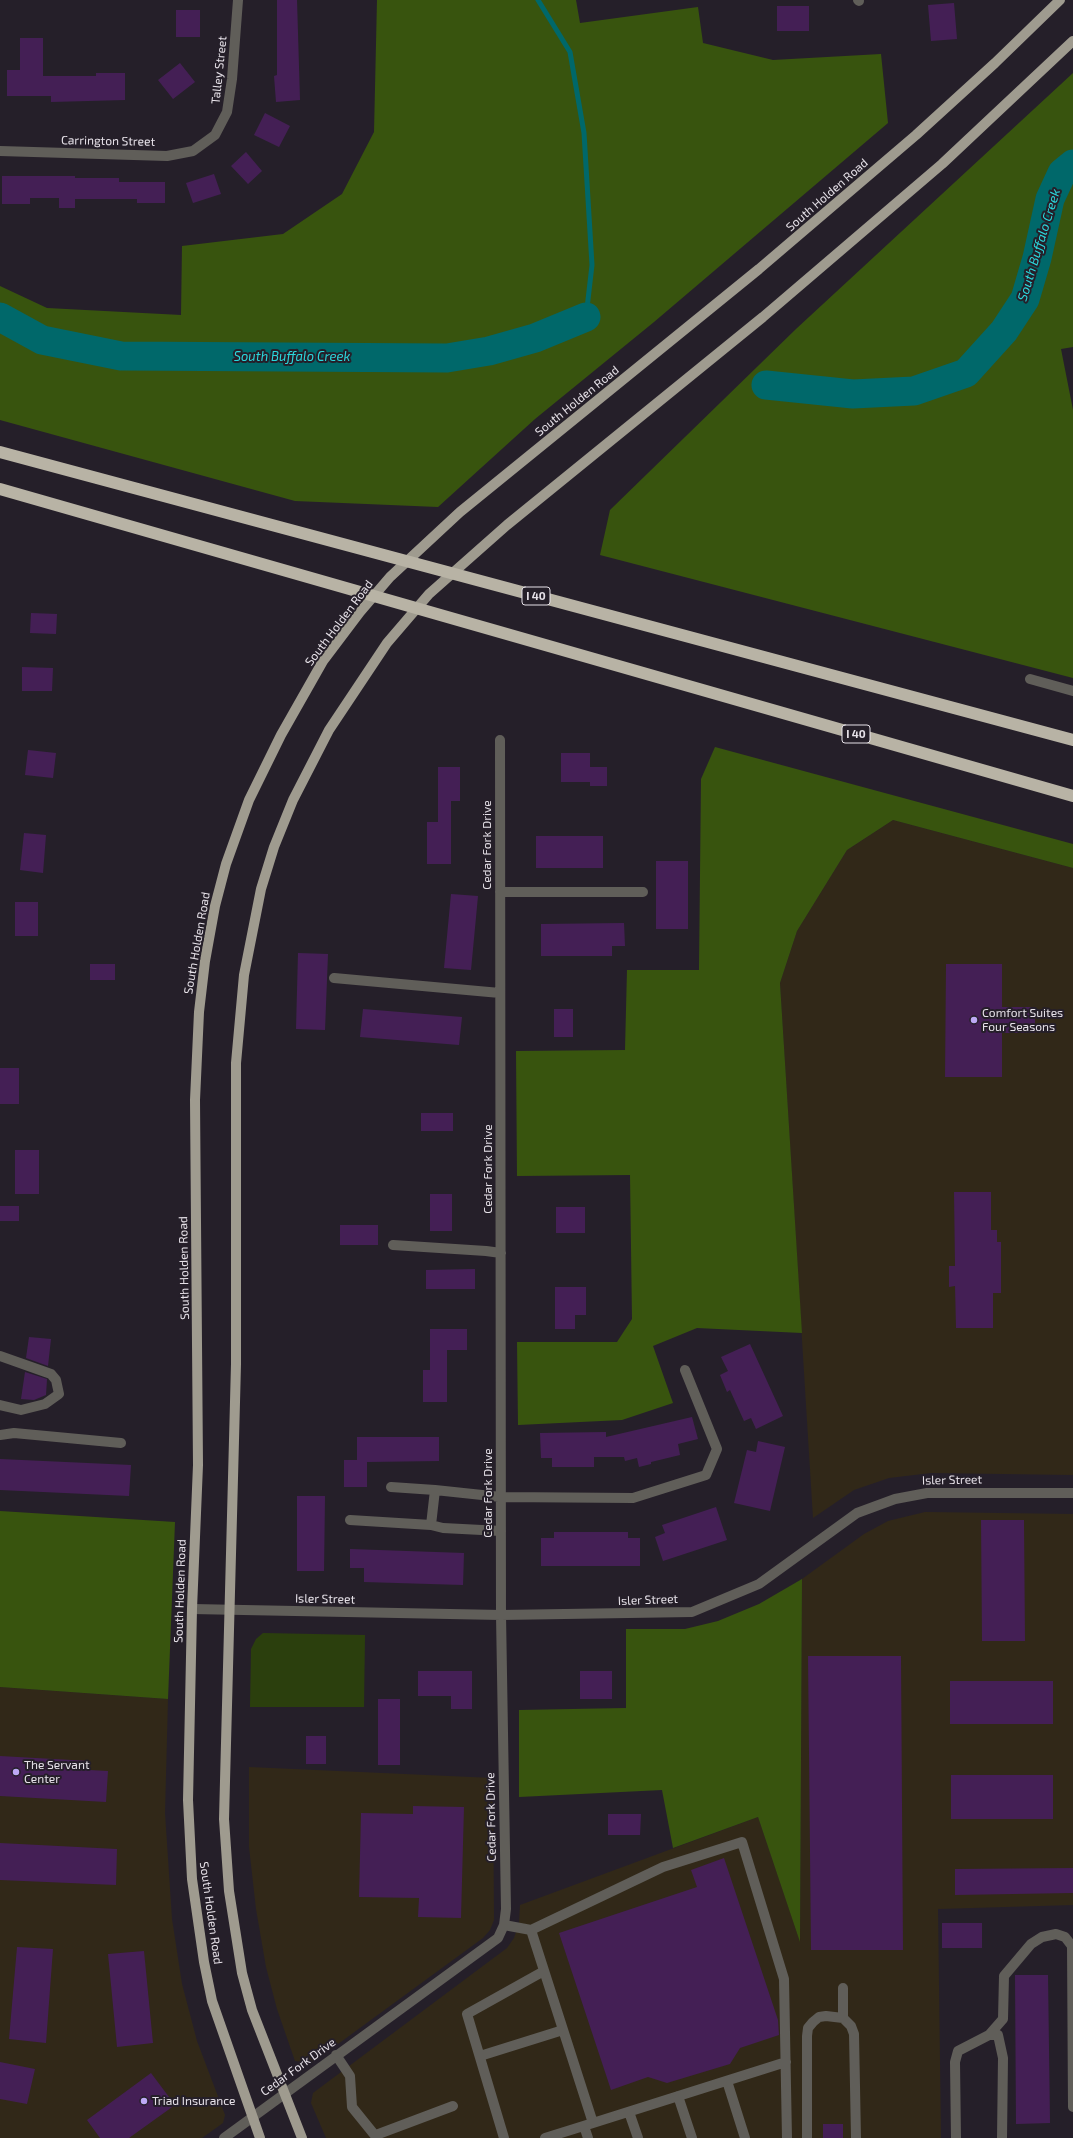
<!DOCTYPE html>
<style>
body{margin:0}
canvas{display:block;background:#251f29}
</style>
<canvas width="1073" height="2138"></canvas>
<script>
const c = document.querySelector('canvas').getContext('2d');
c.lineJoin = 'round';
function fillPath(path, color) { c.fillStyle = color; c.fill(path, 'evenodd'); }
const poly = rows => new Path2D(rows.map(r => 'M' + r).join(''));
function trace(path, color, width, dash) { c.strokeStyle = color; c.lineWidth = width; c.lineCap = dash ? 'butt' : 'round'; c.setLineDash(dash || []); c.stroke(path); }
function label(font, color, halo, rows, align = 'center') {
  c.font = font + ' "Exo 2",sans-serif'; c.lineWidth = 4; c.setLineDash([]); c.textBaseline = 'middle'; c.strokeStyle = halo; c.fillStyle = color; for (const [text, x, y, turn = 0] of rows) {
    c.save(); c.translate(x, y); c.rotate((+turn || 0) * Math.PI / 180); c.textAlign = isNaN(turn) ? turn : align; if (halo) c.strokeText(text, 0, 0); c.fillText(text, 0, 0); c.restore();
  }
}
fillPath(poly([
 [893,820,1073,868,1073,1475,931,1473,889,1478,854,1490,813,1518,780,983,797,931,847,850],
 [925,1512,1073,1514,1073,1905,938,1909,941,2138,326,2138,311,2103,313,2093,507,1948,514,1938,519,1923,520,1905,758,1817,800,1941,802,1579,864,1534,888,1521],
 [0,1687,168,1699,165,1813,172,1919,182,1984,197,2041,225,2115,223,2123,202,2138,0,2138],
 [249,1767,493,1778,494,1920,490,1930,483,1938,312,2063,295,2061,277,2009,266,1967,256,1909,249,1847]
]), '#312818');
fillPath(poly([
 [263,1633,365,1635,364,1707,250,1707,251,1649,256,1639]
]), '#2b3f0d');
fillPath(poly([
 [377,0,576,0,580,23,698,7,703,43,773,60,881,54,888,123,654,322,535,419,438,507,295,501,0,420,0,286,47,308,181,315,182,246,283,234,342,194,374,132],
 [1073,73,1073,347,1061,349,1073,410,1073,678,600,555,610,510,796,329],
 [715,747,1073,844,1073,868,893,820,847,850,797,931,780,983,802,1333,697,1328,653,1346,673,1403,622,1420,518,1425,517,1342,617,1342,632,1319,630,1175,517,1176,516,1051,625,1050,627,970,699,970,701,779],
 [0,1511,175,1522,168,1699,0,1687],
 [802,1579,800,1942,758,1817,673,1848,662,1790,519,1797,519,1710,626,1708,626,1629,685,1629,718,1621,759,1604]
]), '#38540e');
trace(poly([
 [538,0,570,52,584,133,592,265,586,317]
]), '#00686a', 5);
trace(poly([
 [0,317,42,340,121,356,447,358,489,351,535,338,586,317],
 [766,385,853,394,914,391,966,373,1004,331,1025,299,1037,258,1050,199,1062,173,1073,164]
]), '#00686a', 29);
fillPath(poly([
 [277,0,297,0,300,100,276,102,274,76,277,75],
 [954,3,957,39,931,41,928,5],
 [777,6,809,6,809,31,777,31],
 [176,10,200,10,200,37,176,37],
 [20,38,43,38,43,76,96,76,96,73,125,73,125,100,51,102,51,96,7,96,7,70,20,70],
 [180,63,195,82,173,99,158,80],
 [265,113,290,126,279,147,254,135],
 [246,152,262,171,248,184,231,166],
 [214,174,221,194,193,203,186,183],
 [2,176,75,176,75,178,119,178,119,182,165,182,165,203,137,203,137,199,75,199,75,208,59,208,59,198,30,198,30,204,2,204],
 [31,613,57,614,56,634,30,633],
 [22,667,53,668,52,691,22,691],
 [28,750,56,753,53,778,25,775],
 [561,753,590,753,590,767,607,767,607,786,590,786,590,782,561,782],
 [438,767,460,767,460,801,451,801,451,864,427,864,427,822,438,822],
 [24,833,46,835,43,873,20,870],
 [536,836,603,836,603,868,536,868],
 [656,861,688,861,688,929,656,929],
 [451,894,478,896,471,970,444,968],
 [15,902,38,902,38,936,15,936],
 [624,923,625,946,612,946,612,956,541,956,541,924],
 [298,953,328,954,325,1030,296,1029],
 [90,964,115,964,115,980,90,980],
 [946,964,1002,964,1002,1007,1035,1007,1035,1033,1002,1033,1002,1077,945,1077],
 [363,1009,462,1017,459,1045,360,1037],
 [554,1009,573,1009,573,1037,554,1037],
 [0,1068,19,1068,19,1104,0,1104],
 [421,1113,453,1113,453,1131,421,1131],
 [15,1150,39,1150,39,1194,15,1194],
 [954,1192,991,1192,991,1230,997,1230,997,1242,1001,1242,1001,1293,993,1293,993,1328,956,1328,955,1286,949,1287,949,1266,955,1266],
 [430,1194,452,1194,452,1231,430,1231],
 [0,1206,19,1206,19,1221,0,1221],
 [556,1207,585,1207,585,1233,556,1233],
 [340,1225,378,1225,378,1245,340,1245],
 [475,1269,475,1289,426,1289,426,1270],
 [555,1287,586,1287,586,1315,575,1315,575,1329,555,1329],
 [430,1329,467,1329,467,1350,447,1350,447,1402,423,1402,423,1370,430,1370],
 [29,1337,51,1339,48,1366,26,1358],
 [750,1344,783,1416,756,1429,751,1418,744,1421,730,1390,727,1392,720,1375,728,1371,721,1357],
 [25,1372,47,1379,46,1395,34,1400,21,1399],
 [692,1417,698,1439,678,1444,680,1455,651,1462,651,1464,639,1467,637,1458,625,1461,624,1457,594,1457,594,1467,552,1467,552,1458,541,1458,540,1433,606,1432,606,1437],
 [357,1437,439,1437,439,1461,367,1462,367,1487,344,1487,344,1460,357,1460],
 [758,1441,785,1447,770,1511,734,1503,747,1450,756,1452],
 [0,1459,131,1465,129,1496,0,1490],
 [297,1496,325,1496,324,1571,297,1571],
 [716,1507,727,1540,663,1561,655,1537,665,1533,662,1525],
 [981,1520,1024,1520,1025,1641,982,1641],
 [554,1532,628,1532,628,1538,640,1538,640,1566,541,1566,541,1538,554,1538],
 [350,1549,464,1553,463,1585,364,1582,364,1568,350,1568],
 [808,1656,901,1656,903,1950,811,1950],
 [418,1671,472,1671,472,1709,451,1709,451,1696,418,1696],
 [580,1671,612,1671,612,1699,580,1699],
 [950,1681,1053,1681,1053,1724,950,1724],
 [378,1699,400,1699,400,1765,378,1765],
 [306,1736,326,1736,326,1764,306,1764],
 [0,1756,90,1761,89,1770,108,1771,106,1802,0,1796],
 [951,1775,1053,1775,1053,1819,951,1819],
 [413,1806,464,1807,461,1918,418,1917,419,1898,359,1897,361,1813,413,1814],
 [608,1814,641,1814,640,1835,608,1835],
 [0,1843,117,1849,116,1885,0,1880],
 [724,1858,778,2020,779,2035,740,2048,730,2064,667,2083,648,2077,611,2090,559,1933,697,1887,691,1870],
 [1073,1868,1073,1893,955,1895,955,1869],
 [942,1923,982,1923,982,1948,942,1948],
 [17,1947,53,1949,46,2043,9,2039],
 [144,1951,153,2043,117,2047,108,1954],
 [1015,1975,1048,1975,1050,2123,1016,2124],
 [0,2062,35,2069,27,2104,0,2099],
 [151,2073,175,2105,129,2138,100,2138,87,2120],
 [823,2124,843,2124,843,2138,823,2138]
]), '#441f55');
trace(poly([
 [858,0,859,1],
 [0,151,167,156,193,151,215,135,227,112,232,79,238,0],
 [1030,679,1073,691],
 [500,892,643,892],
 [334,978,500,993],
 [393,1245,486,1251,501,1253],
 [0,1356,51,1374,56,1380,59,1394,45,1404,21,1410,0,1405],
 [0,1435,14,1433,121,1443],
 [391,1487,435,1490],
 [350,1520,431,1525],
 [501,1531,443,1528,431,1525,435,1490,501,1497,633,1498,706,1475,717,1449,685,1370],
 [192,1609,501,1615,692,1612,759,1584,857,1513,895,1499,927,1493,1073,1493],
 [504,1925,531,1930,663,1867,742,1842,784,1979,787,2138],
 [531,1930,593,2123,545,2138],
 [843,2018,843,1988],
 [989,2035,998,2035,1003,2058,1002,2138],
 [336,2055,350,2076,352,2107,377,2138],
 [480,2056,563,2030],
 [727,2081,745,2138],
 [678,2096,692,2138],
 [629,2112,638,2138],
 [593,2123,786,2062],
 [584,2126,588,2138],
 [376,2135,453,2106],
 [224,2138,498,1938,504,1925,506,1909,501,1615,500,740],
 [504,2138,467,2014,544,1971],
 [807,2138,807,2036,808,2028,813,2022,819,2017,826,2016,843,2018,851,2026,854,2034,856,2138],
 [956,2138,955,2062,958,2051,989,2035,1003,2019,1004,1976,1031,1944,1042,1937,1056,1934,1065,1937,1072,1946,1073,2107]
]), '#605e59', 10);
trace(poly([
 [260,2138,212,2001,204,1962,192,1879,188,1800,192,1609,198,1465,195,1100,199,1012,205,961,215,906,226,864,249,800,281,735,323,661,360,612,390,577,460,512,759,269,916,135,995,63,1060,0],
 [302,2138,252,2010,242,1973,229,1891,224,1819,236,1364,236,1063,244,975,261,889,274,847,293,800,329,730,387,643,429,594,507,525,763,317,942,164,1073,41]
]), '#9f9b8f', 10);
trace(poly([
 [0,452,1073,740],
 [0,489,1073,796]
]), '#b8b3a5', 12);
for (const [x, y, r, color] of [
 [974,1020,4,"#bda9f5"],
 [16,1772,4,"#bda9f5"],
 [144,2101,4,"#bda9f5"]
]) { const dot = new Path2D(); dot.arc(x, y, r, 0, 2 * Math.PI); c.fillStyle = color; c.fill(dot); trace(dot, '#251f29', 1.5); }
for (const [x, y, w] of [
 [536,596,28],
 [856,734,28]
]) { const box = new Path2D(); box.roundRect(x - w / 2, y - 9, w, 18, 3); c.fillStyle = '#251f29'; c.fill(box); trace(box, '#e6e1e8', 1); }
label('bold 11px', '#e6e1e8', null, [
 ["I 40",536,596],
 ["I 40",856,734]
]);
label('12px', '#e6e1e8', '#251f29', [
 ["Talley Street",219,70,-84],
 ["Carrington Street",108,141,1],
 ["South Holden Road",827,195,-41],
 ["South Holden Road",577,401,-39],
 ["South Holden Road",339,623,-53],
 ["Cedar Fork Drive",487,845,-90],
 ["South Holden Road",197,943,-80],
 ["Cedar Fork Drive",488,1169,-90],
 ["South Holden Road",184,1268,-91],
 ["Isler Street",952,1480,-1],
 ["Cedar Fork Drive",488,1493,-90],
 ["South Holden Road",180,1591,-88],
 ["Isler Street",325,1599,1],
 ["Isler Street",648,1600,-2],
 ["Cedar Fork Drive",491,1817,-91],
 ["South Holden Road",211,1913,82],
 ["Cedar Fork Drive",298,2067,-36]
]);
label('12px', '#e6e1e8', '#251f29', [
 ["Comfort Suites",982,1013],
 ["Four Seasons",982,1027],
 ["The Servant",24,1765],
 ["Center",24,1779],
 ["Triad Insurance",152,2101]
], 'left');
label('italic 13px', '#2bd7dc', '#251f29', [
 ["South Buffalo Creek",1039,245,-73],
 ["South Buffalo Creek",292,357]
]);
</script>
